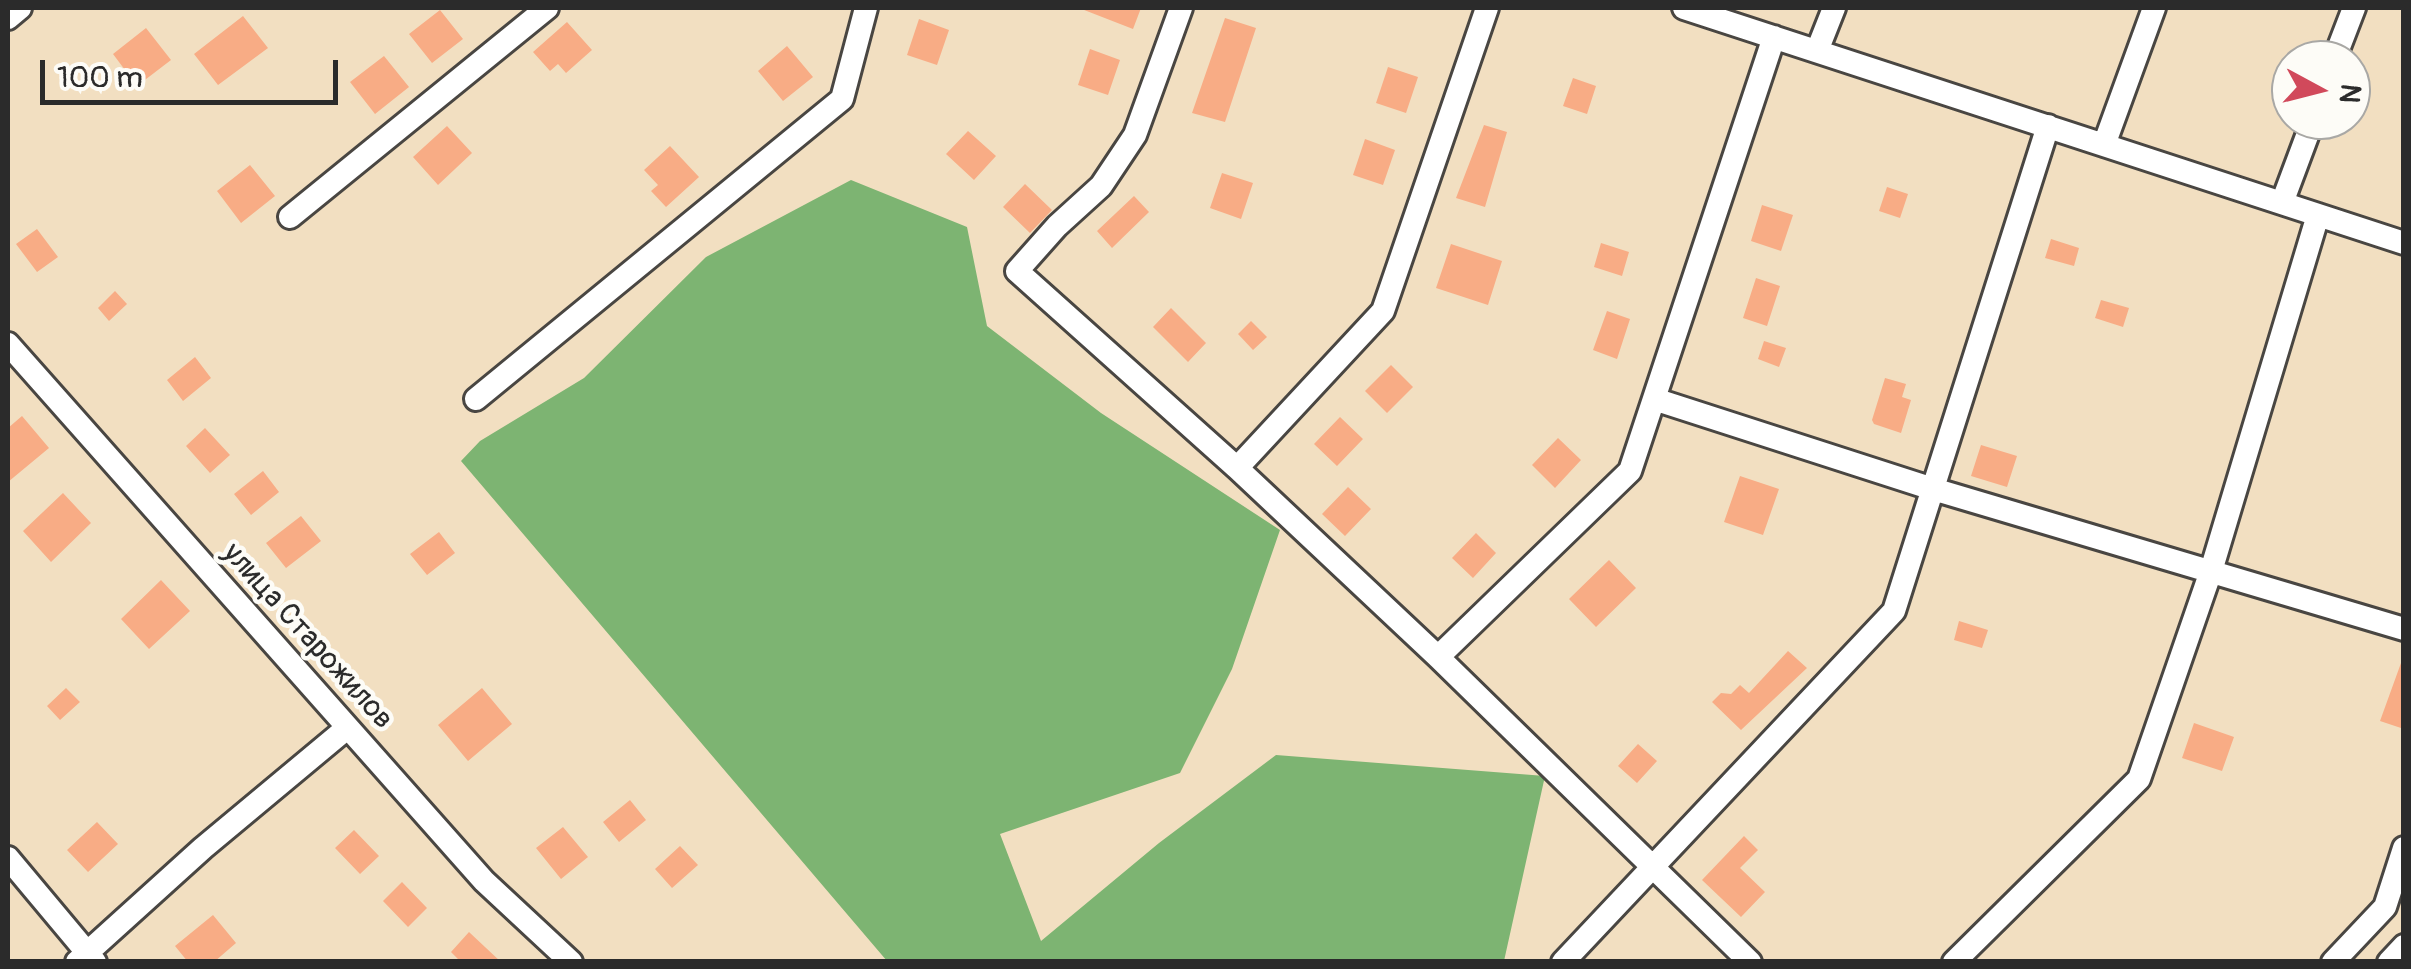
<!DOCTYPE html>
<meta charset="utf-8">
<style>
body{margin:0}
#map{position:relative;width:2411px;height:969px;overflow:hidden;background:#f2dfc1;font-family:Pangolin,sans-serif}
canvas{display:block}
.frame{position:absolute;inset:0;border:10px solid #2b2b2b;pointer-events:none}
.north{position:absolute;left:2271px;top:40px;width:100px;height:100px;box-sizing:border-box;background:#fdfcf7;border:2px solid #a9a8a5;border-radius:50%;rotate:97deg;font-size:28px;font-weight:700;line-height:40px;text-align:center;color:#2b2b2b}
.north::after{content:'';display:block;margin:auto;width:35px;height:45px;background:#d1495b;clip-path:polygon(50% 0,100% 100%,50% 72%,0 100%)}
.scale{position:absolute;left:40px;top:60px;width:298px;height:45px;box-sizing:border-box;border:5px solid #2b2b2b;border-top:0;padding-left:12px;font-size:30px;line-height:35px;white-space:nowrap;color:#2b2b2b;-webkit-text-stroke:8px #fdfcf7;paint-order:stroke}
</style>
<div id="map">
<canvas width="2411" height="969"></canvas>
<div class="frame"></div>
<div class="north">N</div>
<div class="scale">100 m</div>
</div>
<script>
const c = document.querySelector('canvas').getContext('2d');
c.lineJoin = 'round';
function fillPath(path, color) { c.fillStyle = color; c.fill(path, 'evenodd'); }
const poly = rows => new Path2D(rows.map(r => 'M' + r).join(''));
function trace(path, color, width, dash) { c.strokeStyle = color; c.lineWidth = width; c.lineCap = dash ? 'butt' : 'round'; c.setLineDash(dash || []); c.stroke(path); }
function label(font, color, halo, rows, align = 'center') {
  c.font = font + ' Pangolin,sans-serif'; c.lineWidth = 9; c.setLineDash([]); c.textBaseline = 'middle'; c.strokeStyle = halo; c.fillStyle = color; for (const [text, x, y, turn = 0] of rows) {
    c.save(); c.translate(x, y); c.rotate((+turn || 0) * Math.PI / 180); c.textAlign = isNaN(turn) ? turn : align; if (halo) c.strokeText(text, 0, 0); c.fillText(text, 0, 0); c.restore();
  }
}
fillPath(poly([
 [851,180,967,227,987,326,1101,413,1280,530,1232,669,1180,773,1000,834,1041,941,1159,843,1276,755,1545,776,1504,961,887,961,461,461,480,441,584,378,706,257]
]), '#7db472');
fillPath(poly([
 [1079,8,1141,8,1133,29],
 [440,10,463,39,432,63,409,34],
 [243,16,268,48,218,85,194,54],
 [1225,18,1256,28,1225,122,1192,113],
 [919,19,949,30,937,65,907,55],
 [567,22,592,50,566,73,558,64,550,71,533,52],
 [146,28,171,60,137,86,113,54],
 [787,46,813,77,783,101,758,71],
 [1090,49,1120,60,1108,95,1078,85],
 [384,56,409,87,375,114,350,82],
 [1388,67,1418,77,1406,113,1376,103],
 [1573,78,1596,86,1587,114,1563,106],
 [1484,125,1507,132,1485,207,1456,198],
 [447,126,472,153,438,185,413,157],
 [968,131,996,156,974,180,946,154],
 [1365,139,1395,150,1383,185,1353,175],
 [670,146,699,177,666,207,651,191,658,185,644,170],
 [250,165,275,196,241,223,217,191],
 [1222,173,1253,183,1241,219,1210,208],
 [1025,184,1052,210,1030,233,1003,207],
 [1887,187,1908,194,1900,218,1879,211],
 [1134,196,1149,212,1112,248,1097,231],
 [1762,205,1793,215,1781,251,1751,241],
 [37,229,58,257,37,272,16,244],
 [2051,239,2079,248,2074,266,2045,258],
 [1601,243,1629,252,1622,276,1594,267],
 [1451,244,1502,261,1488,305,1436,288],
 [1756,278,1780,286,1767,326,1743,318],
 [115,291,127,304,109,321,98,308],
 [2101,300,2129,308,2123,327,2095,318],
 [1171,308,1206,343,1188,362,1153,327],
 [1607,311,1630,319,1617,359,1593,350],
 [1251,321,1267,337,1253,350,1238,334],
 [1764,341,1786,348,1779,367,1758,359],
 [195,357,211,378,183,401,167,380],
 [1391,365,1413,387,1387,413,1365,391],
 [1885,378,1906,384,1902,397,1911,400,1901,433,1874,424,1872,420],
 [22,416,49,448,8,482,8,428],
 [1340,417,1363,439,1337,466,1314,444],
 [205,428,230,455,210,473,186,446],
 [1558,438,1581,460,1555,488,1532,465],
 [1981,445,2017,456,2007,487,1971,476],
 [263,471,279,492,251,515,234,494],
 [1740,476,1779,489,1763,535,1724,522],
 [1348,487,1371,509,1345,536,1322,514],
 [63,493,91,523,51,562,23,531],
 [301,516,321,541,286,568,266,543],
 [439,532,455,553,427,575,410,554],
 [1476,533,1496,553,1473,578,1452,558],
 [1609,560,1636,588,1596,627,1569,599],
 [161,580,190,611,149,649,121,619],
 [1959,621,1988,630,1982,648,1954,640],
 [1788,651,1807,668,1741,730,1712,702,1721,693,1731,694,1740,685,1749,693],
 [2401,663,2404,663,2404,729,2380,721],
 [66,688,80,702,60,720,47,706],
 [482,688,512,724,468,761,438,725],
 [2194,723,2234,737,2222,771,2182,758],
 [1638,744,1657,761,1637,783,1618,766],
 [630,800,646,820,619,842,603,822],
 [97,822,118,844,88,872,67,850],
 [563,827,588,857,561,879,536,848],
 [354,830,379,856,360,874,335,848],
 [1744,836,1758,850,1740,868,1765,892,1741,917,1702,880],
 [680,846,698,865,672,888,655,869],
 [402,882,427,908,408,927,383,901],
 [213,915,236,943,214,962,188,962,175,946],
 [469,932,501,962,461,962,451,952]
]), '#f8ac85');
const minor = poly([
 [1181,8,1135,135,1101,186,1057,226,1017,271,1237,468,1438,657,1750,962],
 [1684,8,2404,243],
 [8,18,20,8],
 [1817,51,1834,8],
 [2334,60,2354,8],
 [2104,145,2154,8],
 [2282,203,2313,120],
 [290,217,547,8],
 [8,344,484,881,571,962],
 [476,399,842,99,866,8],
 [1654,399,1933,489,2404,629],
 [1237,468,1383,311,1487,8],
 [1438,657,1630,471,1774,37],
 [8,858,95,962],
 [77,962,203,848,347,728],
 [1563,962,1894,611,2048,126],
 [1954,962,2139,779,2211,571,2318,215],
 [2333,962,2385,907,2404,848],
 [2389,962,2404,946]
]);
trace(minor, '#494642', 28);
trace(minor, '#fff', 22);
label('30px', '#2b2b2b', '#fdfcf7', [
 ["улица Старожилов",307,637,48]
]);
</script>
